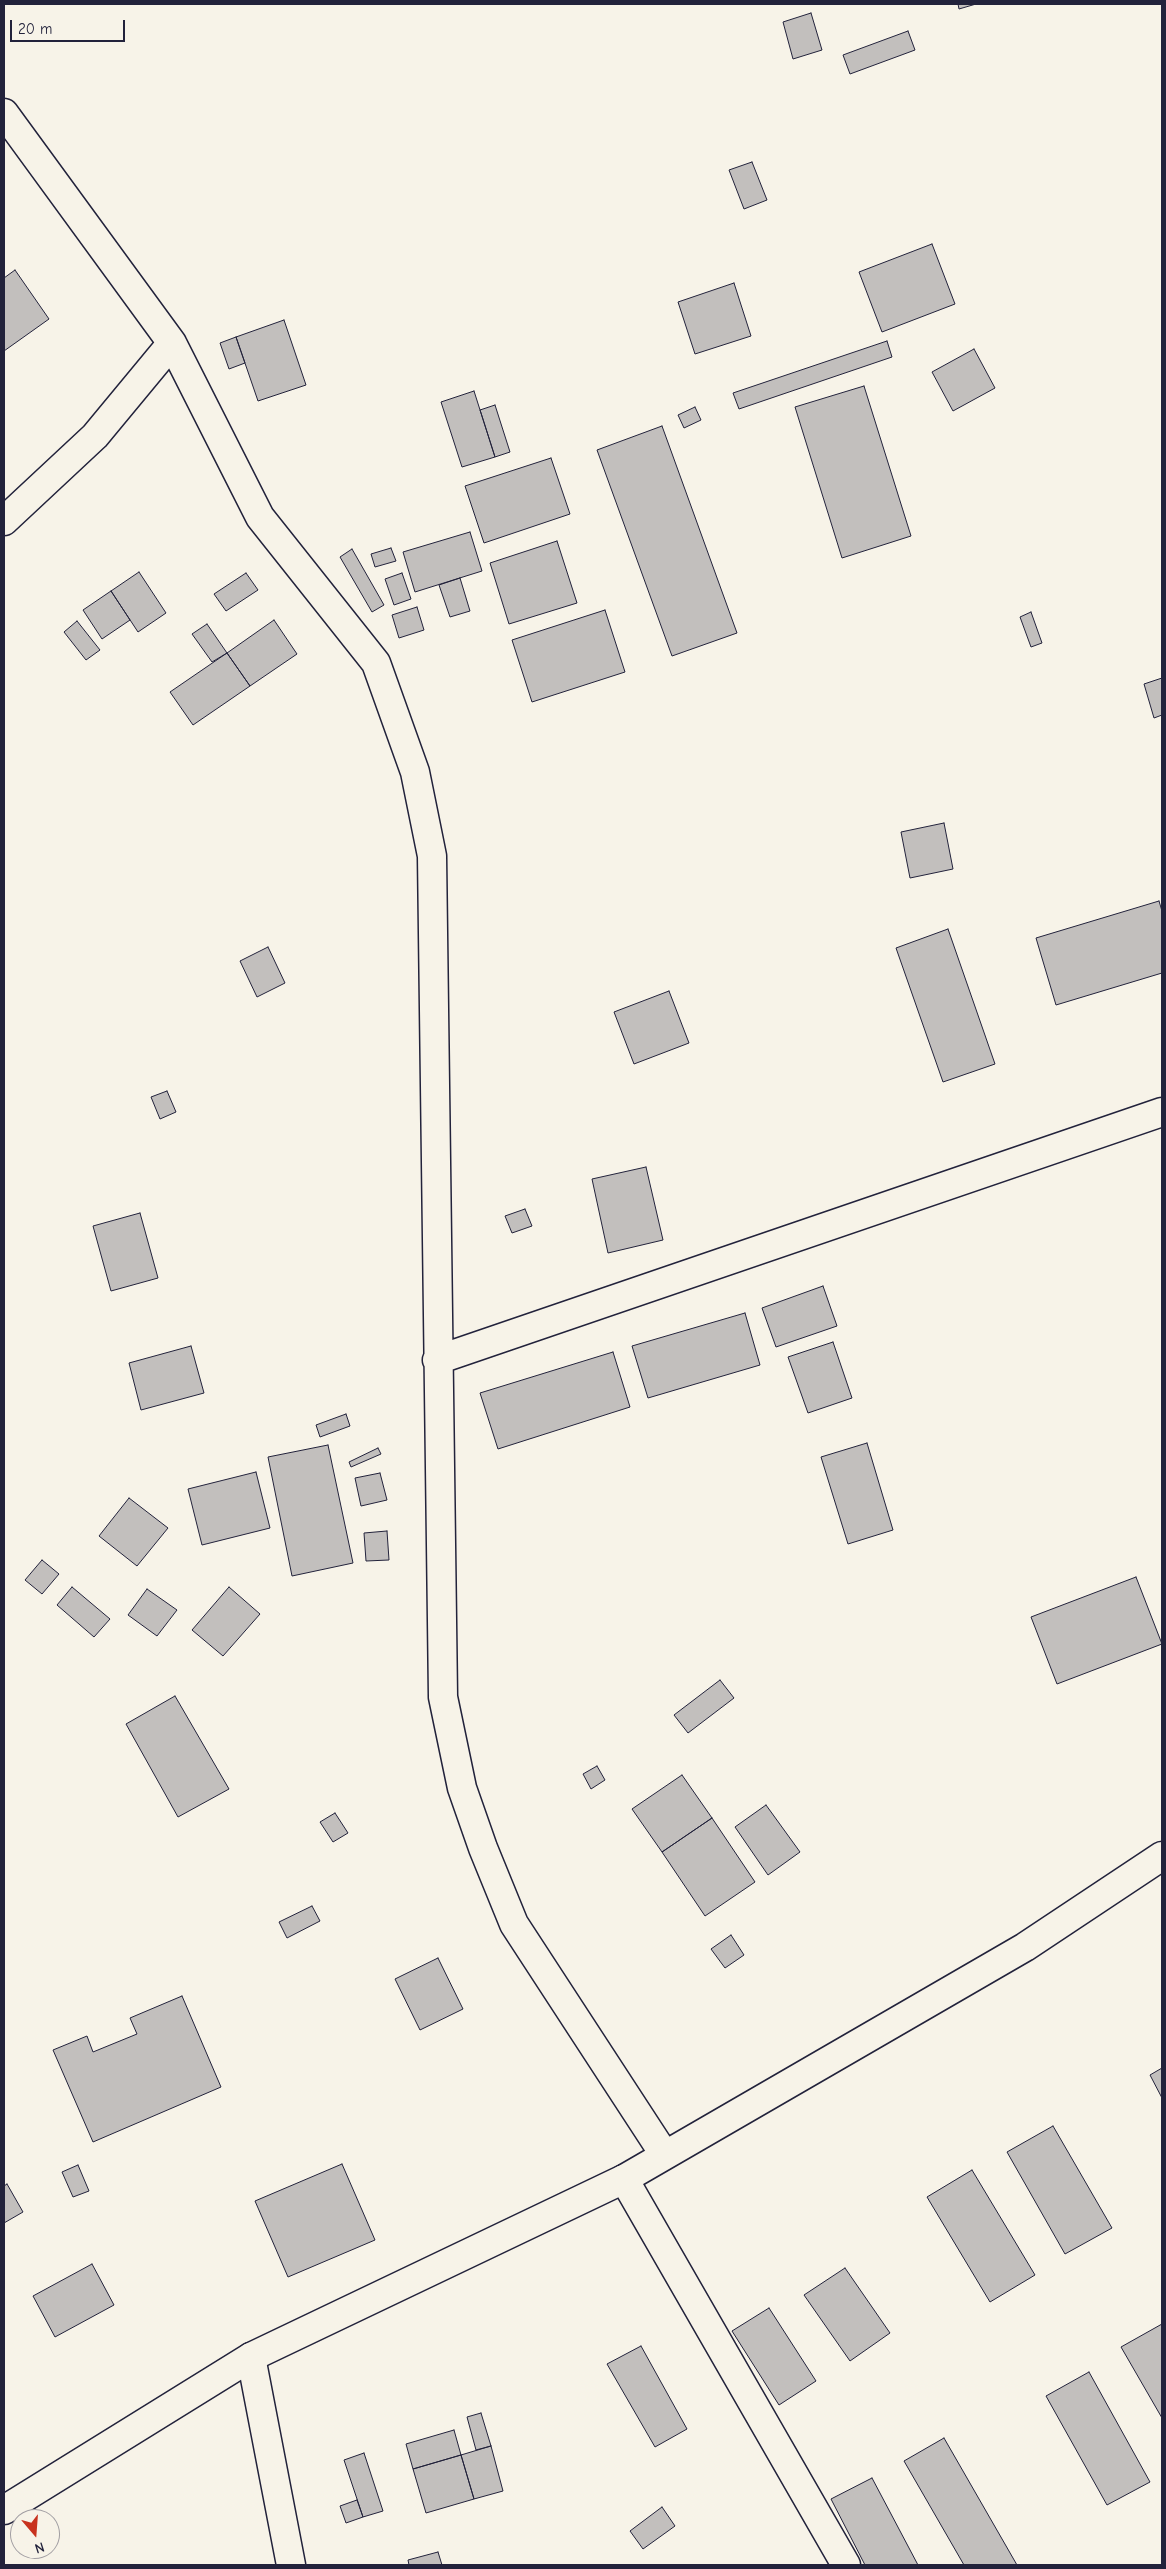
<!DOCTYPE html>
<style>
body{margin:0}
#map{position:relative;width:1166px;height:2569px;overflow:hidden;background:#f7f3e8;font-family:"Comic Neue",sans-serif}
canvas{display:block}
.frame{position:absolute;inset:0;border:5px solid #22223b;pointer-events:none}
.north{position:absolute;left:10px;top:2509px;width:50px;height:50px;box-sizing:border-box;background:#f7f3e8;border:1px solid #a29fa3;border-radius:50%;rotate:162deg;font-size:14px;font-weight:700;line-height:20px;text-align:center;color:#22223b}
.north::after{content:'';display:block;margin:auto;width:18px;height:22px;background:#c8321e;clip-path:polygon(50% 0,100% 100%,50% 72%,0 100%)}
.scale{position:absolute;left:10px;top:20px;width:115px;height:22px;box-sizing:border-box;border:2px solid #22223b;border-top:0;padding-left:6px;font-size:15px;line-height:18px;white-space:nowrap;color:#22223b;-webkit-text-stroke:4px #f7f3e8;paint-order:stroke}
</style>
<div id="map">
<canvas width="1166" height="2569"></canvas>
<div class="frame"></div>
<div class="north">N</div>
<div class="scale">20 m</div>
</div>
<script>
const c = document.querySelector('canvas').getContext('2d');
c.lineJoin = 'round';
function fillPath(path, color) { c.fillStyle = color; c.fill(path, 'evenodd'); }
const poly = rows => new Path2D(rows.map(r => 'M' + r).join(''));
function trace(path, color, width, dash) { c.strokeStyle = color; c.lineWidth = width; c.lineCap = dash ? 'butt' : 'round'; c.setLineDash(dash || []); c.stroke(path); }
const building = poly([
 [958,4,976,4,959,9,958,4],
 [811,13,822,50,793,59,783,22,811,13],
 [908,31,915,50,850,74,843,55,908,31],
 [752,162,767,200,744,209,729,170,752,162],
 [932,244,955,304,882,332,859,272,932,244],
 [15,270,49,319,4,351,4,278,15,270],
 [734,283,751,336,695,354,678,302,734,283],
 [284,320,306,385,258,401,236,337,284,320],
 [236,337,245,363,229,369,220,343,236,337],
 [887,341,892,357,739,409,733,393,887,341],
 [974,349,995,388,953,411,932,372,974,349],
 [864,386,911,536,842,558,795,407,864,386],
 [474,391,495,457,462,467,441,402,474,391],
 [495,405,510,452,495,457,480,410,495,405],
 [695,407,701,420,684,428,678,415,695,407],
 [662,426,737,633,672,656,597,450,662,426],
 [551,458,570,514,484,543,465,486,551,458],
 [470,532,482,571,415,592,403,552,470,532],
 [557,541,577,603,509,624,490,563,557,541],
 [391,548,396,561,375,567,371,554,391,548],
 [352,549,384,605,372,612,340,557,352,549],
 [139,572,166,613,138,632,111,591,139,572],
 [246,573,258,590,226,611,214,594,246,573],
 [402,573,411,599,394,605,385,579,402,573],
 [460,578,470,611,450,617,439,585,460,578],
 [111,591,130,620,102,639,83,610,111,591],
 [417,607,424,630,399,638,392,615,417,607],
 [605,610,625,672,532,702,512,640,605,610],
 [1031,612,1042,643,1031,647,1020,617,1031,612],
 [274,620,297,654,250,686,227,653,274,620],
 [77,621,100,650,86,660,64,632,77,621],
 [207,624,227,653,212,662,192,634,207,624],
 [227,653,250,686,193,725,170,692,227,653],
 [1162,678,1162,715,1154,718,1144,684,1162,678],
 [944,823,953,869,910,878,901,832,944,823],
 [1159,901,1162,911,1162,973,1056,1005,1036,938,1159,901],
 [948,929,995,1064,943,1082,896,948,948,929],
 [268,947,285,983,257,997,240,961,268,947],
 [669,991,689,1043,634,1064,614,1012,669,991],
 [167,1091,176,1112,160,1119,151,1097,167,1091],
 [646,1167,663,1240,608,1253,592,1179,646,1167],
 [525,1209,532,1226,512,1233,505,1216,525,1209],
 [140,1213,158,1278,111,1291,93,1226,140,1213],
 [823,1286,837,1326,776,1347,762,1308,823,1286],
 [745,1313,760,1365,648,1398,632,1346,745,1313],
 [833,1342,852,1398,808,1413,788,1357,833,1342],
 [191,1346,204,1393,141,1410,129,1363,191,1346],
 [613,1352,630,1407,498,1449,480,1393,613,1352],
 [346,1414,350,1426,320,1437,316,1425,346,1414],
 [867,1443,893,1530,848,1544,821,1457,867,1443],
 [328,1445,353,1563,292,1576,268,1457,328,1445],
 [378,1448,381,1454,351,1467,349,1462,378,1448],
 [256,1472,270,1528,202,1545,188,1489,256,1472],
 [380,1473,387,1500,361,1506,355,1478,380,1473],
 [129,1498,168,1528,137,1566,99,1536,129,1498],
 [387,1531,389,1560,366,1561,364,1533,387,1531],
 [42,1560,59,1574,42,1594,25,1580,42,1560],
 [1136,1577,1162,1644,1057,1684,1031,1617,1136,1577],
 [72,1587,110,1619,94,1637,57,1605,72,1587],
 [229,1587,260,1614,223,1656,192,1630,229,1587],
 [147,1589,177,1610,157,1636,128,1615,147,1589],
 [720,1680,734,1698,688,1733,674,1715,720,1680],
 [175,1696,229,1789,178,1817,126,1724,175,1696],
 [597,1766,605,1780,591,1789,583,1774,597,1766],
 [682,1775,712,1818,662,1852,632,1809,682,1775],
 [766,1805,800,1852,768,1875,735,1827,766,1805],
 [335,1813,348,1833,333,1842,320,1822,335,1813],
 [712,1818,755,1882,705,1916,662,1852,712,1818],
 [312,1906,320,1921,287,1938,279,1922,312,1906],
 [731,1935,744,1955,725,1968,711,1949,731,1935],
 [438,1958,463,2009,420,2030,395,1979,438,1958],
 [182,1996,221,2087,93,2142,53,2050,87,2036,93,2052,137,2034,130,2018,182,1996],
 [1162,2068,1162,2098,1150,2075,1162,2068],
 [1053,2126,1112,2228,1065,2254,1007,2152,1053,2126],
 [342,2164,375,2240,288,2277,255,2201,342,2164],
 [78,2165,89,2191,73,2197,62,2172,78,2165],
 [972,2170,1035,2275,990,2302,927,2197,972,2170],
 [7,2184,23,2212,4,2223,4,2186,7,2184],
 [92,2264,114,2305,55,2337,33,2296,92,2264],
 [845,2268,890,2333,850,2361,804,2295,845,2268],
 [769,2308,816,2381,779,2405,732,2331,769,2308],
 [1162,2324,1162,2418,1121,2347,1162,2324],
 [641,2346,687,2429,655,2447,607,2364,641,2346],
 [1089,2372,1150,2482,1107,2505,1046,2396,1089,2372],
 [481,2413,491,2446,476,2450,467,2417,481,2413],
 [454,2430,461,2455,413,2469,406,2444,454,2430],
 [944,2438,1017,2565,964,2565,904,2461,944,2438],
 [491,2446,503,2491,474,2499,461,2455,491,2446],
 [364,2453,383,2511,363,2517,344,2460,364,2453],
 [461,2455,474,2499,426,2513,413,2469,461,2455],
 [872,2478,918,2565,865,2565,831,2499,872,2478],
 [357,2500,363,2517,346,2523,340,2506,357,2500],
 [662,2507,675,2526,643,2549,630,2531,662,2507],
 [438,2552,442,2565,409,2565,408,2560,438,2552]
]);
fillPath(building, '#c2bfbd');
trace(building, '#22223b', 1);
const street = poly([
 [4,113,172,343,260,517,376,663,415,772,432,856,443,1697,462,1788,483,1848,514,1924,664,2154],
 [4,521,95,436,172,343],
 [437,1360,1162,1112],
 [624,2179,846,2565],
 [251,2357,291,2565]
]);
const secondary = poly([
 [4,2510,251,2357,624,2179,1025,1947,1162,1856]
]);
trace(street, '#22223b', 31);
trace(secondary, '#22223b', 31);
trace(street, '#f7f3e8', 28);
trace(secondary, '#f7f3e8', 28);
</script>
